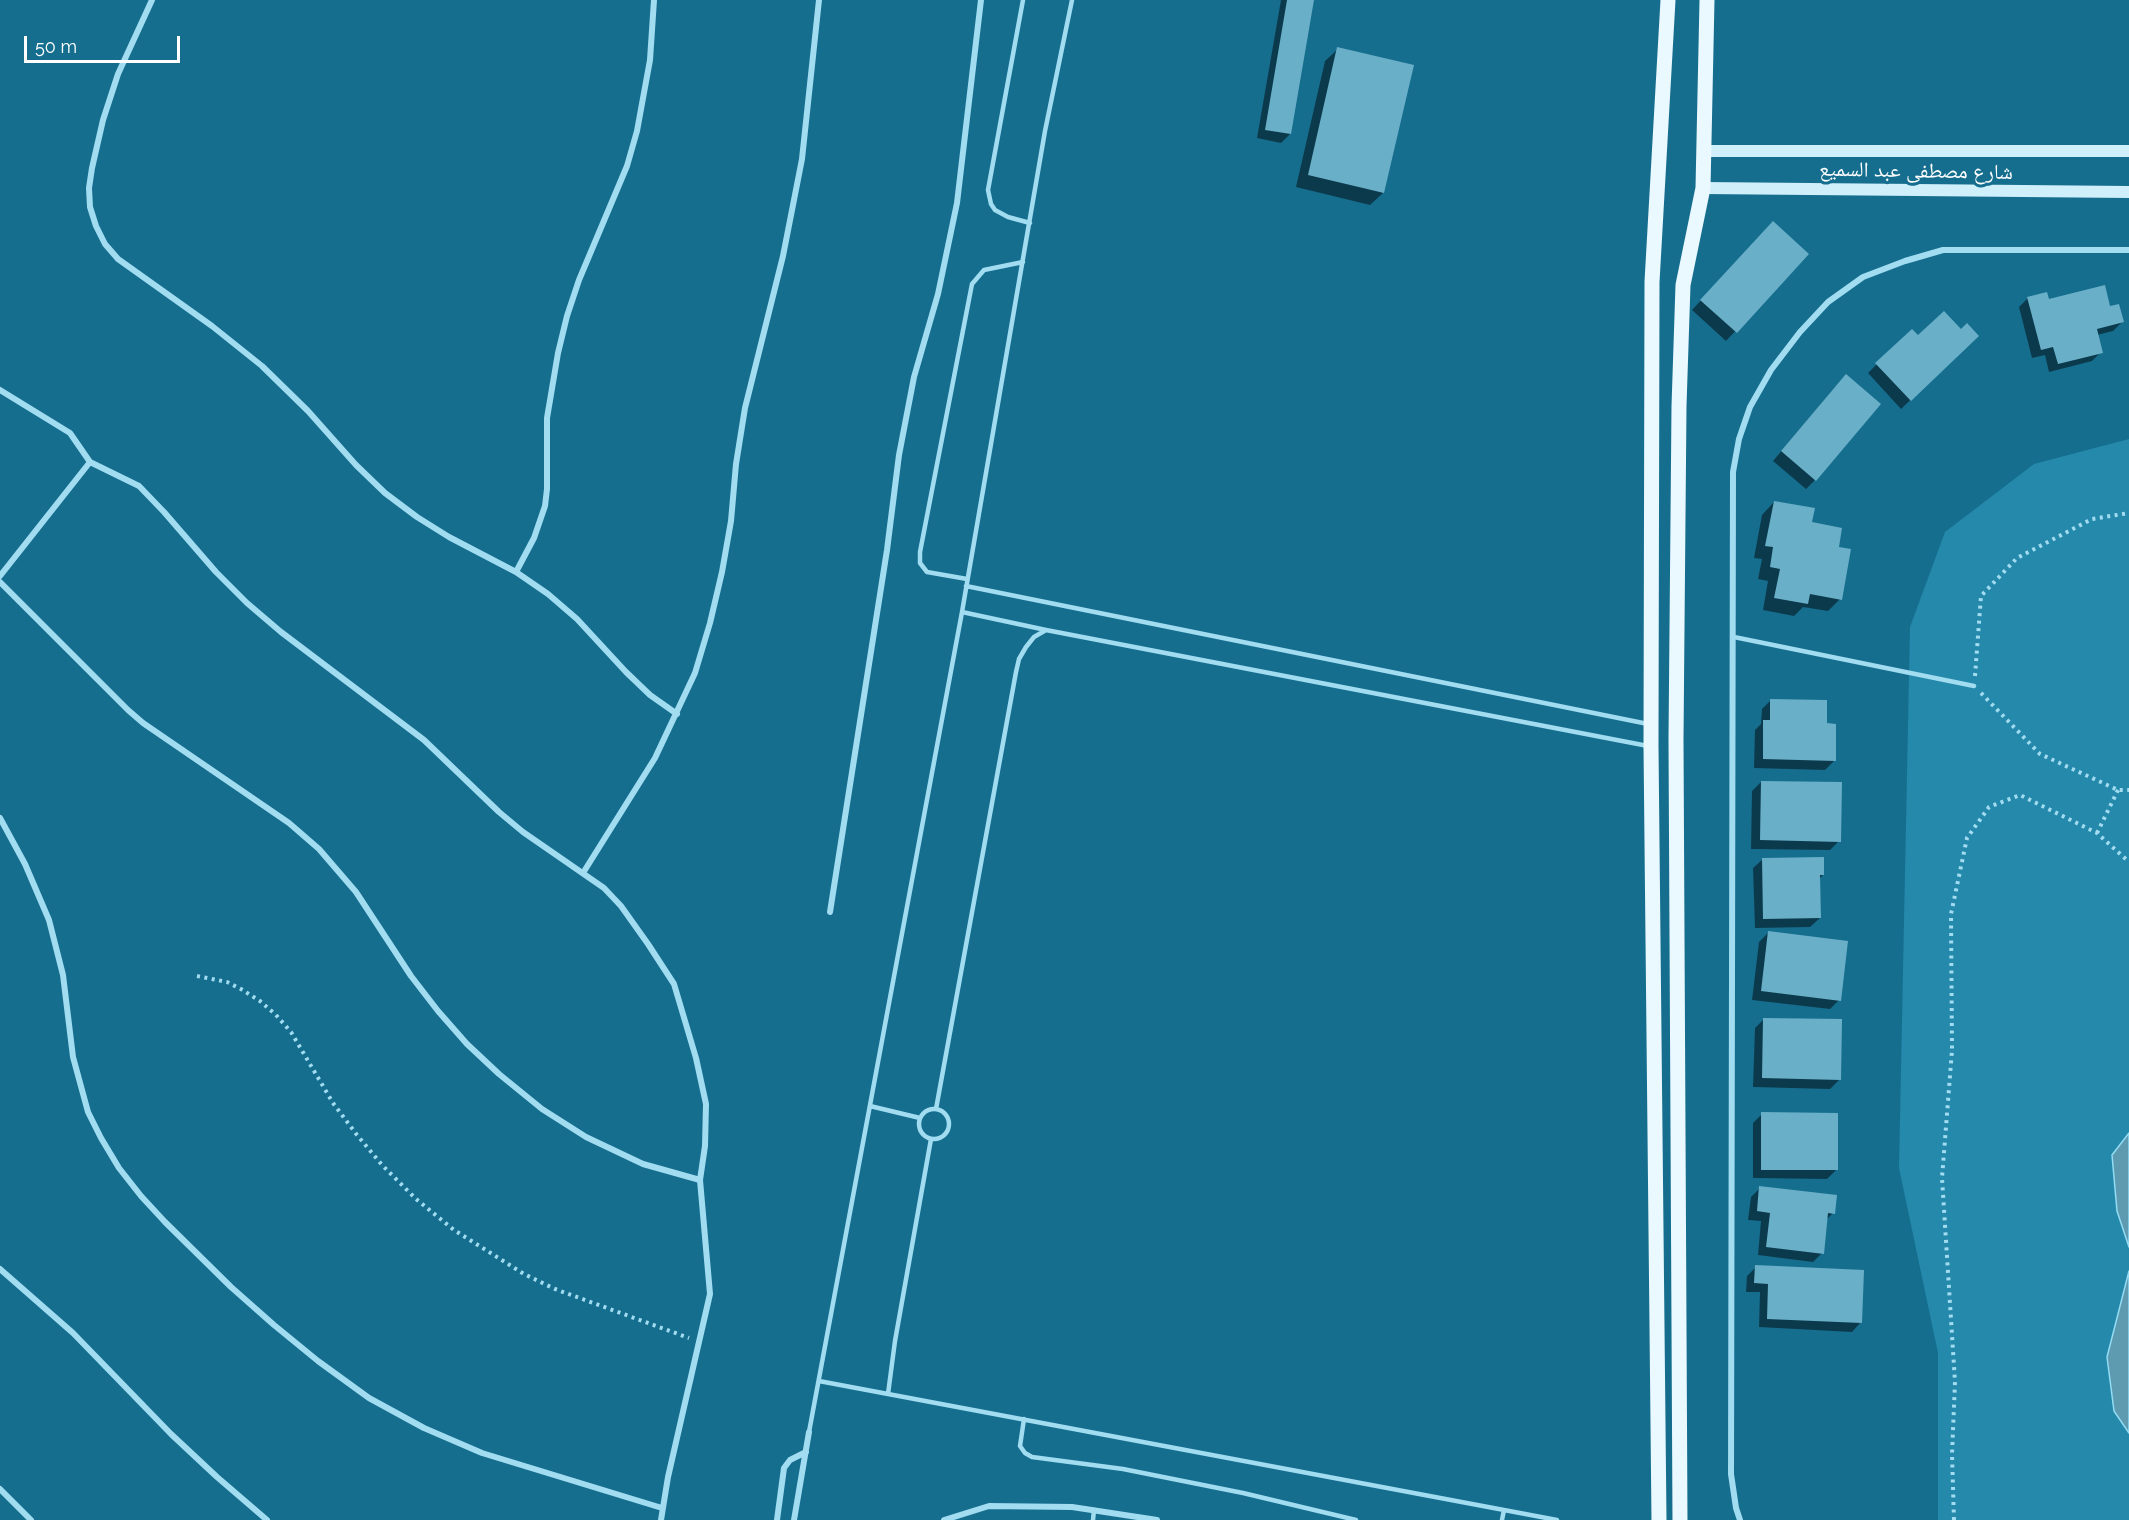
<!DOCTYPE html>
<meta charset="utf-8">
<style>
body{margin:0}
#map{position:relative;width:2129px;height:1520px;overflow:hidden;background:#166e8f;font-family:Raleway,sans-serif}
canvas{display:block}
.scale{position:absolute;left:24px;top:36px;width:156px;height:27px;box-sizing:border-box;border:3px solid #fff;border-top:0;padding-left:8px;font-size:18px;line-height:21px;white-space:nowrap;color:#fff;-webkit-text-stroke:4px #166e8f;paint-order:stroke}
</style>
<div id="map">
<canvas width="2129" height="1520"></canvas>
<div class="scale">50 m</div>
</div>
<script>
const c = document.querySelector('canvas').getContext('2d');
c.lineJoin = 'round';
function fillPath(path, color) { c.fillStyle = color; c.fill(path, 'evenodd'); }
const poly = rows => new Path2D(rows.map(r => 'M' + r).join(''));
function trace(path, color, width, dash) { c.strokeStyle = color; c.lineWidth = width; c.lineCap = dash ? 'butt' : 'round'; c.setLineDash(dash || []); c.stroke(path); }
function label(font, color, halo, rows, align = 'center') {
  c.font = font + ' Raleway,"Noto Naskh Arabic",sans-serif'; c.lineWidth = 6; c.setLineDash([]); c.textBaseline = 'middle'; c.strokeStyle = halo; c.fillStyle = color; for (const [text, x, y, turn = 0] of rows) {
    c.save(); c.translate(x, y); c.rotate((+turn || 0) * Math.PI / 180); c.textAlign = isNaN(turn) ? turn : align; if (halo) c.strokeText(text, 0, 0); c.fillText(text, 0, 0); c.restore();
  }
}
fillPath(poly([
 [2129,439,2129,1520,1938,1520,1938,1353,1899,1168,1910,627,1945,532,2034,464]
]), '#2589ab');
const water = poly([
 [2129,1133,2129,1247,2117,1211,2112,1155,2129,1133],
 [2129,1271,2129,1433,2114,1411,2107,1357,2129,1271]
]);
fillPath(water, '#5e9bb1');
trace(water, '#93dcf3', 1.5);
fillPath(poly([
 [1281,0,1313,0,1290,134,1281,143,1257,138],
 [1338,49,1383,193,1370,205,1296,187,1325,61],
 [1764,232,1807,255,1726,341,1692,310],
 [2028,298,2109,308,2122,322,2113,331,2097,335,2101,352,2092,361,2049,372,2045,355,2032,358,2019,307],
 [1918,337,1968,345,1901,409,1868,373,1877,364],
 [1837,385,1815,480,1806,489,1773,461],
 [1774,502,1811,524,1837,548,1840,599,1828,611,1803,607,1794,616,1763,610,1768,581,1758,579,1762,559,1754,558,1762,515],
 [1771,700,1825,725,1834,761,1825,770,1754,768,1755,730,1761,724,1762,709],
 [1761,782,1839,841,1830,850,1751,849,1752,791],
 [1763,859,1823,875,1819,879,1820,918,1810,927,1755,928,1753,868],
 [1768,933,1839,1000,1830,1009,1752,1000,1759,942],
 [1764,1019,1839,1080,1830,1089,1753,1087,1755,1028],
 [1762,1114,1836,1170,1827,1179,1753,1178,1753,1123],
 [1760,1188,1833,1213,1826,1220,1822,1253,1813,1262,1758,1255,1761,1221,1748,1220,1751,1197],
 [1756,1267,1861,1322,1852,1332,1759,1327,1760,1292,1746,1292,1747,1276]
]), '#0007');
fillPath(poly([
 [1287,0,1314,0,1291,134,1265,130],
 [1337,47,1414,65,1384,193,1308,175],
 [1773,221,1809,254,1737,333,1700,300],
 [2105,285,2110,306,2119,304,2124,322,2097,329,2103,353,2058,364,2053,347,2041,350,2027,297,2047,292,2049,299],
 [1944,311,1961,329,1967,323,1979,336,1911,401,1875,363,1912,329,1918,335],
 [1846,374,1881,404,1816,481,1781,451],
 [1774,501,1815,508,1812,522,1842,528,1839,547,1851,549,1842,600,1810,594,1808,604,1774,598,1780,569,1770,567,1773,547,1765,546],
 [1770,699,1827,700,1827,723,1836,724,1836,761,1763,759,1763,720,1770,720],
 [1761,781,1842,782,1841,842,1760,840],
 [1824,857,1824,875,1820,875,1821,918,1763,919,1762,858],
 [1768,931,1848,941,1841,1001,1761,991],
 [1763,1018,1842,1019,1841,1080,1762,1078],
 [1761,1112,1838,1113,1838,1170,1761,1170],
 [1759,1186,1837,1195,1835,1214,1828,1213,1824,1254,1766,1247,1770,1213,1757,1211],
 [1755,1265,1864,1270,1862,1323,1767,1319,1768,1284,1754,1283]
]), '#6aafc8');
trace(poly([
 [1975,676,1981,596,2017,558,2092,519,2129,513],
 [1981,693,2040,754,2118,790,2129,790],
 [2097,833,2118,790],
 [197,976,227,982,241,989,260,1001,276,1015,291,1032,333,1103,357,1135,382,1165,416,1199,454,1230,524,1274,555,1289,689,1338],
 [1954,1520,1952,1454,1955,1382,1942,1178,1952,1050,1951,914,1967,838,1989,807,2020,795,2097,833,2129,862]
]), '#a1dcf0', 4, [3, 4.5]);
trace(poly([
 [1023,0,988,190,991,204,995,210,1008,217,1030,223],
 [967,579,927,572,920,563,920,552,972,284,984,270,1023,262],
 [966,586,1648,724],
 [962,612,1046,630,1648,746],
 [1734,637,1974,686],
 [870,1106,920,1118],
 [936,1109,1016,672,1019,659,1026,647,1034,637,1046,630],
 '919 1124a15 15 0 1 1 30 0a15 15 0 1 1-30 0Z',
 [819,1381,1557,1520],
 [888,1394,895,1341,931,1139],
 [1024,1419,1020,1446,1025,1453,1032,1457,1123,1469,1243,1493,1356,1520],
 [809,1432,962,612,1045,131,1072,0],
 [1093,1520,1094,1510],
 [1502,1520,1504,1510]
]), '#a1dcf0', 4.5);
trace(poly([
 [152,0,118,74,103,120,92,168,89,188,90,207,96,226,105,244,118,259,212,326,262,366,308,411,356,465,385,493,417,517,449,537,516,572,548,594,577,619,626,672,650,695,677,714],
 [0,390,70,433,90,462,139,486,164,512,216,572,247,603,281,632,424,740,499,812,523,832,604,888,621,906,648,944,674,984,696,1058,706,1104,705,1146,700,1180,710,1294,668,1477,661,1520],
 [516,572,534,538,545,506,547,489,547,418,558,353,567,316,579,280,627,166,637,131,650,60,654,0],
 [0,576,90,462],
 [0,582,128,710,143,723,289,823,319,849,356,892,411,976,438,1011,467,1044,499,1074,542,1109,586,1137,643,1164,700,1180],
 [0,818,25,864,49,920,63,975,73,1057,88,1112,101,1138,119,1168,141,1196,165,1222,231,1287,274,1325,318,1361,369,1398,424,1428,482,1453,662,1508],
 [583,873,655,758,695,673,710,623,722,572,731,521,736,464,745,408,783,256,802,159,819,0],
 [830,912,887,550,899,455,914,377,938,294,957,203,981,0],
 [0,1269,73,1333,171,1434,217,1477,267,1520],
 [0,1489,31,1520],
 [777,1520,784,1468,790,1460,806,1452],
 [794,1520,809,1432],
 [944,1520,989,1506,1072,1507,1157,1520],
 [1740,1520,1736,1508,1731,1474,1733,472,1739,439,1750,407,1771,370,1800,332,1828,302,1863,277,1905,261,1943,250,2129,250]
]), '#a1dcf0', 6);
trace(poly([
 [1703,151,2129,151],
 [1703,188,2129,192]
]), '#cfeffb', 12);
trace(poly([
 [1659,1520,1651,746,1652,282,1668,0],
 [1680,1520,1676,739,1679,406,1683,285,1703,188,1707,0]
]), '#eaf8ff', 15);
label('21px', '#fff', '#166e8f', [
 ["شارع مصطفى عبد السميع",1916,171,1]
]);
</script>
